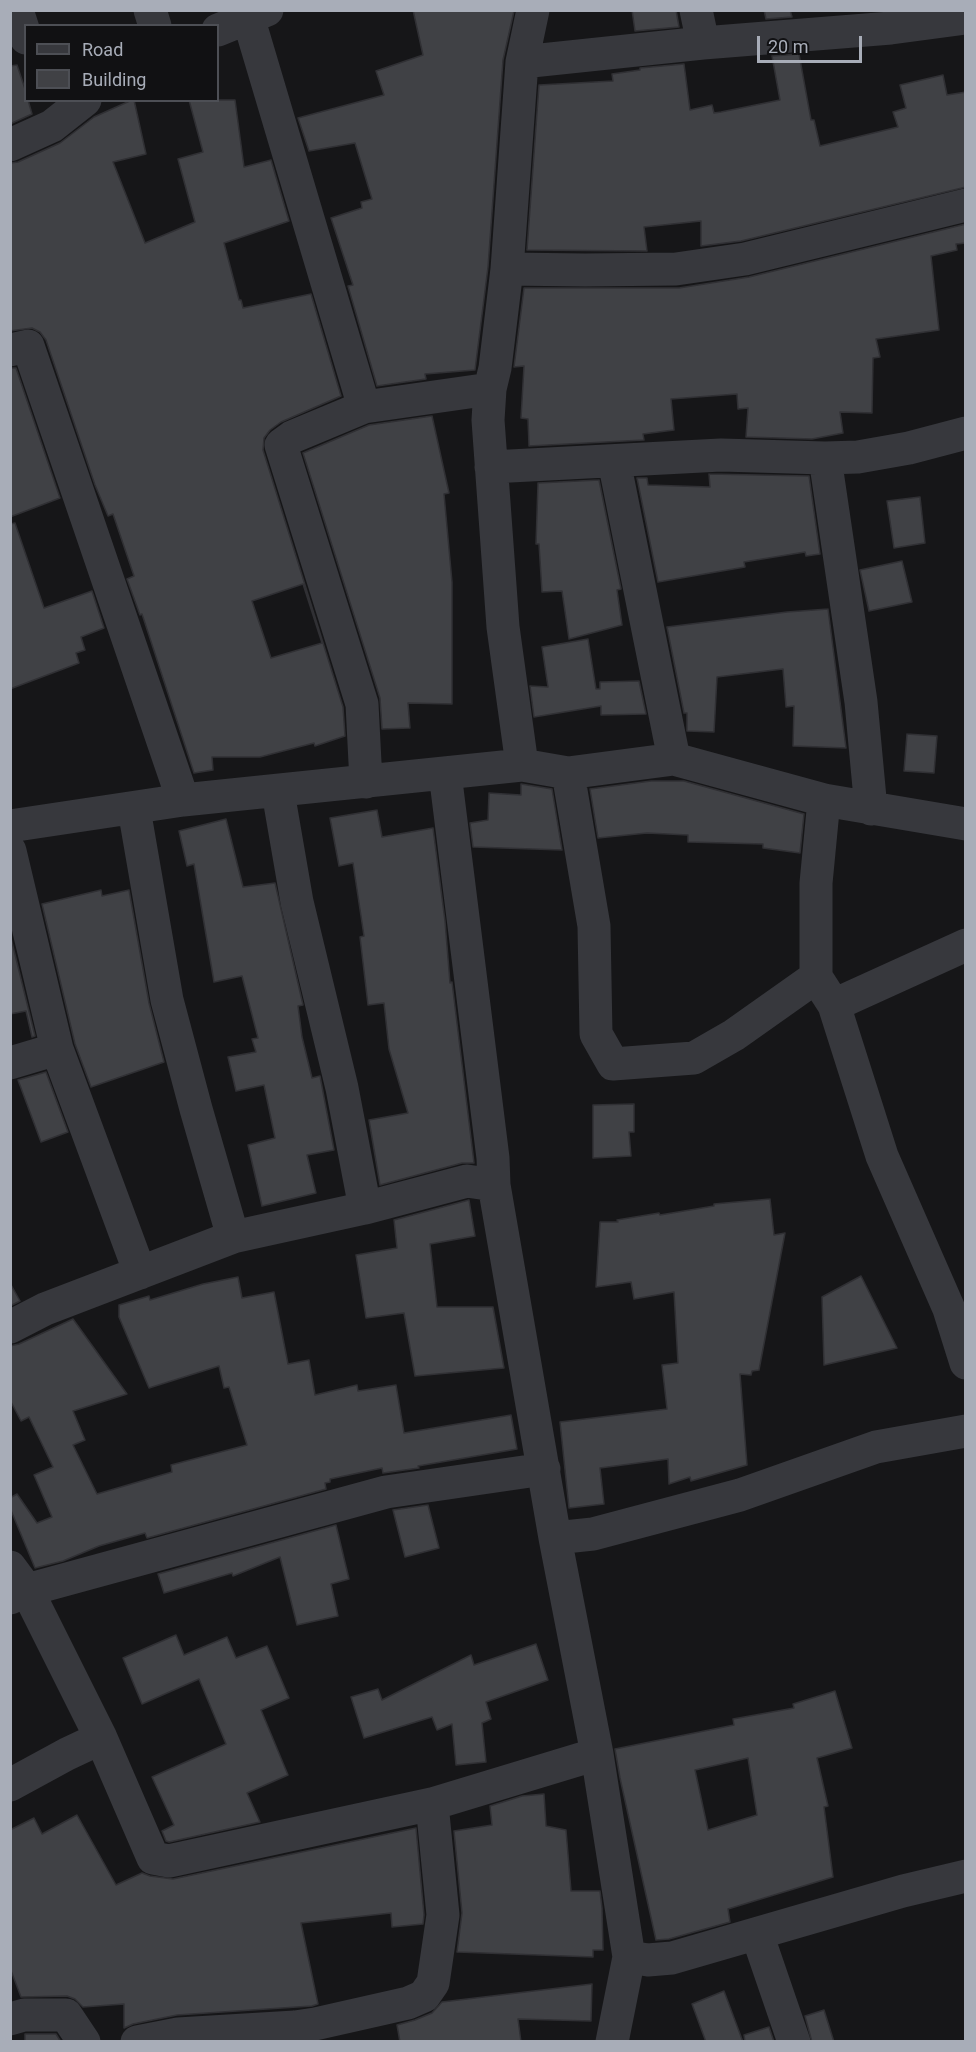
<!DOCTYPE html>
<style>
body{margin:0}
#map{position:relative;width:976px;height:2052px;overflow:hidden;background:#161618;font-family:Roboto,sans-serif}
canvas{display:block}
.frame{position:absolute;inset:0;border:12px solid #a8adb8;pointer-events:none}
.legend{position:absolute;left:24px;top:24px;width:195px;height:78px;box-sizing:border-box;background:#111113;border:2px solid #4d4f55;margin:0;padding:8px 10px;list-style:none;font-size:18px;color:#a8adb8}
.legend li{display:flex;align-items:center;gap:12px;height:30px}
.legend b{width:30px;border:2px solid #4d4f55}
.scale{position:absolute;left:757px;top:36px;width:105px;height:27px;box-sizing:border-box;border:3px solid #a8adb8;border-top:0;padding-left:8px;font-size:18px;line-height:21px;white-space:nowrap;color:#a8adb8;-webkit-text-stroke:4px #111113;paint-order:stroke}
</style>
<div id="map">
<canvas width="976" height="2052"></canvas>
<div class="frame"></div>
<ul class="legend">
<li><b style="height:8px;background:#37383d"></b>Road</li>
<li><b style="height:16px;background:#404145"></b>Building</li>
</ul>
<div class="scale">20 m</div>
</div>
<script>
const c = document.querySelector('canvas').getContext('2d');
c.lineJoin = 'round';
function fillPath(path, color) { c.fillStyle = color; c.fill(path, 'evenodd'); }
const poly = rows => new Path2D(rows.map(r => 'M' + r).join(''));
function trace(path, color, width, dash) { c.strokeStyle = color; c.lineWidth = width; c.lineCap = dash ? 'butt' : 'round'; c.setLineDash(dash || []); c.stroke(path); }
const building = poly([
 [413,10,514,11,503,60,488,267,475,370,425,374,426,379,377,386,348,286,353,285,331,218,362,208,361,202,372,199,355,143,309,151,298,118,384,95,376,71,423,55,413,10],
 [632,10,676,10,679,27,635,31,632,10],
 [764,10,790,10,792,17,766,19,764,10],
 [799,54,811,120,814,120,820,146,898,127,893,112,906,108,900,85,943,75,947,95,966,92,966,187,741,241,701,246,701,221,644,227,647,251,527,250,539,85,613,81,612,74,640,70,640,68,684,64,690,110,712,105,714,113,721,112,780,100,772,56,799,54],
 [17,65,26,92,26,100,28,100,32,114,10,124,10,66,17,65],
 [132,100,134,100,146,154,113,162,145,243,195,222,178,159,203,152,189,100,235,100,244,167,271,160,289,221,224,243,239,300,241,300,243,308,311,294,341,396,281,422,270,430,264,438,263,450,343,707,345,736,315,746,314,743,260,757,212,757,213,770,194,773,142,614,140,615,127,579,134,576,113,514,108,516,95,485,46,340,40,332,32,328,10,331,10,163,18,162,60,143,94,117,132,100],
 [303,584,322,643,271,658,252,601,303,584],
 [966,224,966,243,956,244,957,250,931,256,939,330,876,339,880,357,873,358,872,413,840,412,843,433,812,439,746,437,748,408,738,409,737,394,671,399,674,430,643,434,644,440,529,446,528,419,521,418,524,366,514,367,524,288,679,288,749,277,966,224],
 [10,368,16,368,60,498,10,517,10,368],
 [432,416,449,493,444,494,452,582,452,704,408,703,410,728,382,729,380,698,303,453,369,425,432,416],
 [709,474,809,476,820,554,806,556,805,552,744,562,745,567,658,582,637,478,647,478,648,485,710,487,709,474],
 [599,480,621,589,617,590,622,625,569,639,562,591,542,592,539,544,536,544,538,483,599,480],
 [920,497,925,543,894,548,887,501,920,497],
 [15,523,44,608,92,591,104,628,81,637,85,650,76,653,79,663,10,689,10,524,15,523],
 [902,561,912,602,869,611,860,570,902,561],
 [828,609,846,748,793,746,794,706,786,707,783,669,717,677,714,732,687,731,687,713,684,713,667,627,787,612,828,609],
 [588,639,596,689,600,689,600,682,639,681,646,714,601,715,601,706,534,717,530,686,548,687,542,647,588,639],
 [907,734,937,736,934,773,904,771,907,734],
 [651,781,684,781,804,814,800,853,763,848,763,844,688,842,688,835,647,833,598,838,590,789,651,781],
 [521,784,552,789,562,850,473,847,470,823,488,820,489,793,521,795,521,784],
 [377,810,382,837,433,828,445,921,450,983,452,982,474,1163,462,1163,380,1185,369,1120,408,1113,389,1049,384,1003,368,1005,360,937,364,936,353,863,339,866,330,818,377,810],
 [226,819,243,887,275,883,303,1005,298,1006,302,1037,312,1078,320,1076,334,1150,307,1155,316,1193,262,1206,248,1145,275,1138,264,1085,236,1091,228,1057,256,1052,252,1039,258,1038,242,976,214,982,194,864,187,866,179,831,226,819],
 [101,890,102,896,129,890,149,1003,164,1062,91,1087,75,1044,42,904,101,890],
 [10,934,35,1036,32,1037,26,1011,10,1014,10,934],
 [46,1072,68,1132,41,1142,18,1080,46,1072],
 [634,1104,634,1132,629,1132,631,1156,593,1158,593,1105,634,1104],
 [770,1199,774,1235,785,1233,759,1370,752,1371,751,1375,740,1374,747,1465,691,1481,690,1477,669,1484,668,1459,600,1468,604,1504,569,1508,560,1422,667,1409,662,1365,678,1363,674,1292,634,1299,631,1282,596,1287,600,1222,618,1222,617,1220,659,1213,660,1215,714,1206,714,1204,770,1199],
 [469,1200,475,1236,430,1244,437,1307,493,1307,504,1368,415,1376,404,1313,366,1318,356,1255,397,1248,394,1220,469,1200],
 [861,1276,897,1348,824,1365,822,1297,861,1276],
 [238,1277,242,1298,274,1292,288,1364,309,1360,315,1395,357,1385,358,1391,396,1385,404,1433,511,1415,517,1449,418,1466,419,1468,383,1473,382,1468,330,1479,330,1482,325,1483,326,1489,147,1538,145,1533,99,1546,63,1561,35,1568,10,1508,10,1498,17,1494,37,1523,52,1517,34,1475,53,1467,29,1417,21,1421,10,1400,10,1346,19,1344,73,1319,127,1394,73,1411,85,1440,73,1445,97,1494,172,1472,171,1465,247,1445,229,1387,224,1388,219,1366,149,1388,119,1317,119,1305,149,1296,150,1300,203,1284,238,1277],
 [10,1283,20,1301,10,1306,10,1283],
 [428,1505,439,1548,405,1557,393,1510,428,1505],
 [336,1525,349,1579,331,1584,338,1616,297,1625,280,1557,233,1576,232,1573,164,1593,158,1574,336,1525],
 [176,1635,184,1655,227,1637,236,1658,267,1646,289,1698,261,1710,288,1775,247,1793,260,1822,169,1842,166,1841,162,1831,174,1825,152,1777,226,1744,199,1679,142,1704,123,1658,176,1635],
 [536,1644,548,1680,486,1702,491,1719,482,1723,486,1762,456,1765,452,1724,437,1730,432,1717,364,1738,351,1697,378,1689,382,1700,471,1655,474,1665,536,1644],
 [835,1691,852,1748,817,1758,828,1806,824,1807,833,1877,728,1909,730,1922,669,1939,656,1940,620,1778,615,1749,734,1725,733,1719,794,1708,793,1704,835,1691],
 [748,1758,757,1815,708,1830,695,1770,748,1758],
 [544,1794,546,1826,566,1830,571,1891,600,1891,602,1908,603,1950,593,1950,593,1957,457,1952,462,1913,454,1831,492,1825,490,1806,522,1796,544,1794],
 [77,1815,116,1885,142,1873,150,1876,173,1879,416,1828,424,1915,423,1924,392,1927,391,1913,301,1923,318,2004,312,2006,177,2015,133,2024,124,2028,124,2004,83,2007,75,1999,67,1996,21,1997,10,1968,10,1830,34,1818,42,1834,77,1815],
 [592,1984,591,2021,518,2019,521,2042,400,2042,397,2025,415,2020,432,2013,442,2002,592,1984],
 [724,1991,743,2042,706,2042,692,2004,724,1991],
 [824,2010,834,2042,812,2042,805,2016,824,2010],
 [769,2027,774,2042,745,2042,744,2035,769,2027],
 [25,2034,56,2034,61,2042,25,2042,25,2034]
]);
fillPath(building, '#404145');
trace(building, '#303034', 1.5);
trace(poly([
 [17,10,26,38],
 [150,10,155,26],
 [696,10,703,43],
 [248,17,364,407],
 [218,30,267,10],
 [522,62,703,43,891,28,966,18],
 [10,145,52,126,85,100],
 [507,269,585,270,676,269,745,259,966,205],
 [10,350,28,346,183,800],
 [825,458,861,702,871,809],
 [614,461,674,759],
 [491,467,721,455,825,458,858,457,909,448,966,433],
 [522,765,503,627,488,420,490,389,495,368,507,269,522,62,533,10],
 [445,773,493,1158,494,1185,555,1538,597,1754,629,1957,648,1960,672,1958,903,1891,966,1876],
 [568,773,594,926,596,1034,613,1064,694,1058,734,1035,816,977],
 [366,782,362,704,281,445,292,437,364,407,490,389],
 [278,792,297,902,342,1088,365,1208],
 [824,800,816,883,816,977,834,1005,882,1156,949,1309,966,1363],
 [134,809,167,1000,196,1109,233,1237],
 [10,826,183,800,522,765,568,773,674,759,824,800,966,824],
 [10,851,57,1049,140,1273],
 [834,1005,966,945],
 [10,1063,57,1049],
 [10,1327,45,1309,233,1237,365,1208,467,1181,494,1185],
 [555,1538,593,1534,740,1495,876,1447,966,1431],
 [10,1567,27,1590,101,1738,153,1858,169,1861,432,1804,597,1754],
 [10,1598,27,1590,386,1492,544,1469],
 [10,1785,67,1754,101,1738],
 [757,1934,794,2042],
 [10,2019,24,2015,66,2015,84,2042],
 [137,2042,178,2034,295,2027,315,2024,408,2003,424,1996,433,1983,443,1915,432,1804],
 [612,2042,629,1957]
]), '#37383d', 33);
</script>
